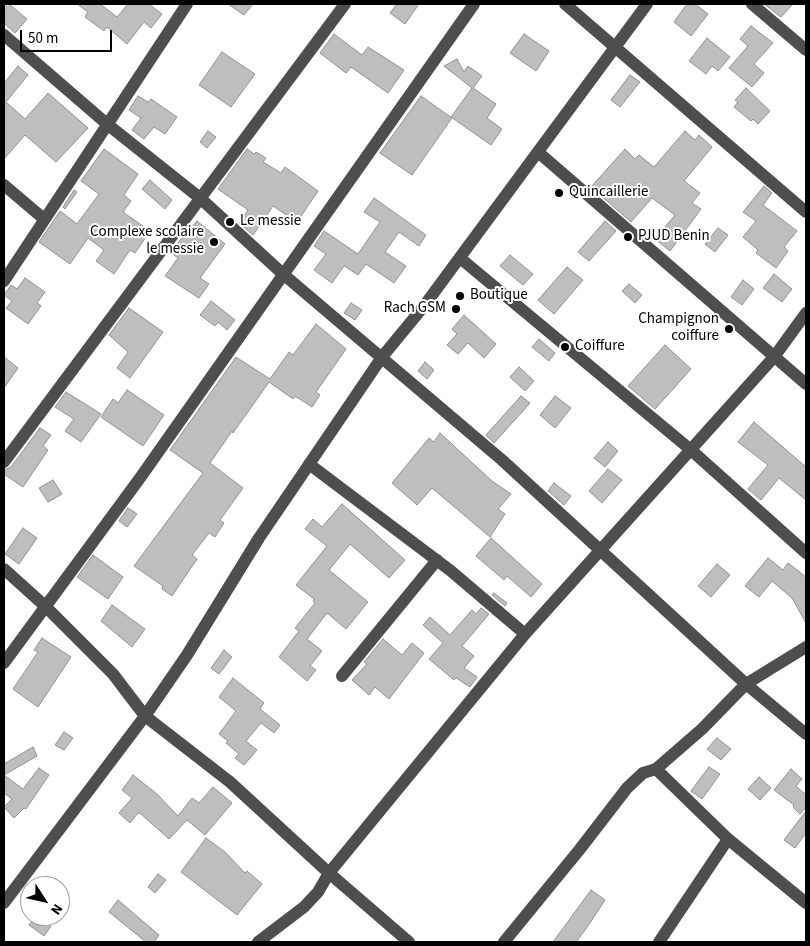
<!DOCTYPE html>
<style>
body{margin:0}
#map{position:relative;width:810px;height:946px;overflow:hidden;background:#fff;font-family:"Source Sans 3",sans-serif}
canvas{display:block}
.frame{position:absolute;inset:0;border:5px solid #000;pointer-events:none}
.north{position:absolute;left:20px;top:876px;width:50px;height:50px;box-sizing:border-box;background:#fff;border:1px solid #999;border-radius:50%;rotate:125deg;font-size:14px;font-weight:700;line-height:20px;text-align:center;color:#000}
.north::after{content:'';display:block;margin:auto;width:18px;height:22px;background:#000;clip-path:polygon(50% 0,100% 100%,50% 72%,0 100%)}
.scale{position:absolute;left:20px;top:30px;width:92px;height:22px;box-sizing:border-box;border:2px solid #000;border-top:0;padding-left:6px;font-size:15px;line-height:18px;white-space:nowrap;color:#000;-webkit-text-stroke:4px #fff;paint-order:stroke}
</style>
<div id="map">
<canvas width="810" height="946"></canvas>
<div class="frame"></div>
<div class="north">N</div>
<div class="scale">50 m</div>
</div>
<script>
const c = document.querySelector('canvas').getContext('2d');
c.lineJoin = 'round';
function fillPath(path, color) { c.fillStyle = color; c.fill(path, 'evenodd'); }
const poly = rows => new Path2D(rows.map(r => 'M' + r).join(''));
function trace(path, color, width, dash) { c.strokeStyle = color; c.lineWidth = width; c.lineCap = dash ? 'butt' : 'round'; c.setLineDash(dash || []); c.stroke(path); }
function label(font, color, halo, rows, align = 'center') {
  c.font = font + ' "Source Sans 3",sans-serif'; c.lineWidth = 4; c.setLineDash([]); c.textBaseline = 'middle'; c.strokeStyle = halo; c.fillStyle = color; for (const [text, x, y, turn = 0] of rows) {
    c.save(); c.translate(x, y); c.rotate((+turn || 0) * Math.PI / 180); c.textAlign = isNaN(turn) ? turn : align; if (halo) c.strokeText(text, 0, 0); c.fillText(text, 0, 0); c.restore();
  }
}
const building = poly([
 [4,4,9,4,27,19,15,33,4,23,4,4],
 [77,4,100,4,117,17,128,4,149,4,162,14,151,28,144,22,127,44,107,27,104,31,85,17,88,12,77,4],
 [228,4,253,4,244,15,228,4],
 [397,4,419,4,405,24,390,13,397,4],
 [687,4,695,4,708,14,691,36,674,22,687,4],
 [764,4,793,4,781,17,764,4],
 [751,26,773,43,754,64,764,73,752,87,729,68,748,46,740,39,751,26],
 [334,34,362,55,368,47,404,70,388,93,351,67,346,73,320,53,334,34],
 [524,34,549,51,536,71,510,53,524,34],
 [707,38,730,57,718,71,712,66,706,74,689,61,707,38],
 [222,52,255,74,231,107,199,85,222,52],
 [457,59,464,72,468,66,482,76,473,88,496,104,487,118,502,129,491,145,451,117,472,88,444,66,457,59],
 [18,66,28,75,6,102,25,119,48,93,88,128,56,162,25,135,4,159,4,83,18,66],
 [630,75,640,82,620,107,611,100,630,75],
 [746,88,770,111,758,124,753,119,751,121,734,107,738,102,735,100,746,88],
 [138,96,148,102,151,99,177,117,165,134,154,127,144,139,132,130,141,118,129,110,138,96],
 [421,96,452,118,412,175,380,153,421,96],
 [208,131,216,137,207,148,200,142,208,131],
 [685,131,695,140,699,135,712,147,684,181,700,193,692,203,701,209,670,251,655,239,675,215,652,198,631,222,591,187,625,149,635,159,639,155,654,167,685,131],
 [104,149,138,174,124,195,131,201,123,212,150,231,135,253,130,250,114,274,96,261,104,250,88,238,70,264,39,242,60,211,77,224,99,194,81,181,104,149],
 [247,149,254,154,256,152,266,158,263,162,281,173,285,167,318,191,297,222,273,206,253,235,239,223,248,210,218,189,247,149],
 [150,180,172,200,165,209,142,189,150,180],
 [764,186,772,193,763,205,797,231,784,247,788,251,776,268,756,253,758,250,743,237,756,221,743,212,764,186],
 [74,190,77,192,65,209,63,207,74,190],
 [374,198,426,235,419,246,399,232,385,252,406,266,394,283,366,264,358,275,344,266,332,283,314,270,326,254,314,246,324,231,358,254,380,222,364,212,374,198],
 [197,221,225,244,200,278,209,284,199,298,165,276,178,258,170,252,197,221],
 [605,221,616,231,589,261,578,252,605,221],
 [718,228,728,235,715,252,705,244,718,228],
 [510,255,533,274,523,285,500,266,510,255],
 [567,267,583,280,554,314,538,300,567,267],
 [774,274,792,289,782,302,763,288,774,274],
 [25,278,45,292,37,303,41,306,28,324,6,308,12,301,4,295,11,285,17,289,25,278],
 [743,280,754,289,742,305,731,297,743,280],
 [629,284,642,295,635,303,622,291,629,284],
 [211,301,235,320,227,330,218,322,215,326,200,315,211,301],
 [351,303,362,310,355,320,344,313,351,303],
 [129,308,163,332,130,378,117,368,128,352,109,335,129,308],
 [464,315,496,344,484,358,468,343,458,354,447,345,457,334,452,329,464,315],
 [316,324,346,349,316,392,320,395,312,407,295,396,293,399,269,382,233,433,232,431,210,463,243,488,220,520,224,523,215,537,209,533,192,555,197,559,172,596,162,589,163,586,134,566,203,473,170,450,236,357,270,379,289,352,293,355,316,324],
 [539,339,555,353,549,361,532,347,539,339],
 [665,345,691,369,655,409,628,386,665,345],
 [4,357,18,368,4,388,4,357],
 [425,362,434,370,427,379,418,371,425,362],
 [519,367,534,381,525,391,510,377,519,367],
 [127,390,164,415,143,446,101,417,113,399,118,403,127,390],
 [66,392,101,414,81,442,65,431,74,419,55,407,66,392],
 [521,396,530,403,494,443,486,435,521,396],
 [555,396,571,408,555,428,540,415,555,396],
 [754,422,806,467,806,500,779,478,761,500,748,489,768,465,738,442,754,422],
 [40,428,51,435,43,446,48,450,23,487,4,474,4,470,11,467,40,428],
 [440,433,492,481,511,494,498,509,505,514,490,537,432,488,417,505,392,483,429,438,434,442,440,433],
 [608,442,618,451,605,467,594,458,608,442],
 [608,469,622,480,602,503,589,491,608,469],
 [53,480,62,494,48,502,39,488,53,480],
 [554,483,571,496,564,505,548,491,554,483],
 [342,504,405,560,389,578,350,544,329,570,368,602,346,629,327,613,307,639,322,651,310,666,316,670,307,681,279,657,299,631,295,628,315,603,313,601,314,599,296,585,327,546,305,529,313,519,322,527,342,504],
 [128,508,137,514,127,527,119,521,128,508],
 [23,528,37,538,19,564,5,554,23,528],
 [491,538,542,584,531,597,507,576,504,580,476,556,491,538],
 [93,555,123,577,108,599,77,577,93,555],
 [768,558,783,570,788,563,806,577,806,623,792,598,772,581,759,597,745,586,768,558],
 [717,564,730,575,711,597,698,586,717,564],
 [494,593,507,603,505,606,492,595,494,593],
 [112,605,145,629,132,647,101,621,112,605],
 [481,608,489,614,462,646,474,656,464,668,477,677,470,687,456,678,454,680,429,659,443,643,423,625,430,617,450,635,472,610,476,614,481,608],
 [42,638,71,657,38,707,13,689,38,652,34,650,42,638],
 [383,639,402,655,412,643,424,653,389,699,375,687,369,695,352,680,367,664,364,662,383,639],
 [224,650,232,657,219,674,211,668,224,650],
 [233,678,264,703,260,709,280,725,274,733,261,723,246,741,257,750,244,765,235,758,239,754,226,743,228,741,219,734,236,711,219,697,233,678],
 [64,732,73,738,64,750,55,745,64,732],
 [717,738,731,749,721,760,707,749,717,738],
 [33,747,37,756,4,775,4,764,33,747],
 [709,767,720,774,702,799,691,791,709,767],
 [39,768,49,775,26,809,24,808,14,818,4,807,12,799,4,793,4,775,23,789,39,768],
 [791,769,802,779,796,786,806,795,806,807,800,814,793,807,794,805,774,790,791,769],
 [133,775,157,794,178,816,192,798,199,803,213,787,232,803,205,835,187,820,169,839,141,814,138,813,130,823,119,813,132,798,122,790,133,775],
 [759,777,771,788,760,800,748,789,759,777],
 [806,811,806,833,795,848,784,840,806,811],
 [206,838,225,852,245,873,247,871,262,884,237,915,181,872,206,838],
 [158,874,166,880,155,893,148,887,158,874],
 [591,890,605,900,588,926,576,942,553,942,591,890],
 [118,900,159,935,154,942,146,942,109,912,118,900],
 [36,916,51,926,44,936,29,925,36,916]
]);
fillPath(building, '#bebebe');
trace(building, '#929292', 1);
trace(poly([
 [565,4,806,212],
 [752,4,806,50],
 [4,35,107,124,200,198,283,274,502,460,746,684,806,647],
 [538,152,806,384],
 [4,185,44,219],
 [460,258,691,450,806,553],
 [4,281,187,4],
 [4,462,345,4],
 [309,464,451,571,525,634],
 [4,569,45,606,113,674,145,716,230,782,329,873,409,942],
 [4,663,140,478,474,4],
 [342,676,437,560],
 [656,769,702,729,746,684,806,734],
 [4,903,145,716,187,655,259,538,382,357,424,306,647,4],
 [258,942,304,907,318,892,329,873,525,634,774,357,806,313],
 [504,942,580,849,627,788,643,773,656,769,728,839,806,903],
 [659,942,728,839]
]), '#4e4e4e', 12);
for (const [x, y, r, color] of [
 [559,193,5,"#000"],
 [230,222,5,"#000"],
 [628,237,5,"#000"],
 [214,242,5,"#000"],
 [460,296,5,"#000"],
 [456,309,5,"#000"],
 [729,329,5,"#000"],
 [565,347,5,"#000"]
]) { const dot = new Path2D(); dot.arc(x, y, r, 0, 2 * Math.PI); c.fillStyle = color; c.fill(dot); trace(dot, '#fff', 2); }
label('15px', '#000', '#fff', [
 ["Quincaillerie",569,193],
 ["Le messie",240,222],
 ["Complexe scolaire",204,233,"right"],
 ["le messie",204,250,"right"],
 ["PJUD Benin",638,237],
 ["Boutique",470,296],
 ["Rach GSM",446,309,"right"],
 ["Champignon",719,320,"right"],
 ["coiffure",719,337,"right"],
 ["Coiffure",575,347]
], 'left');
</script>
